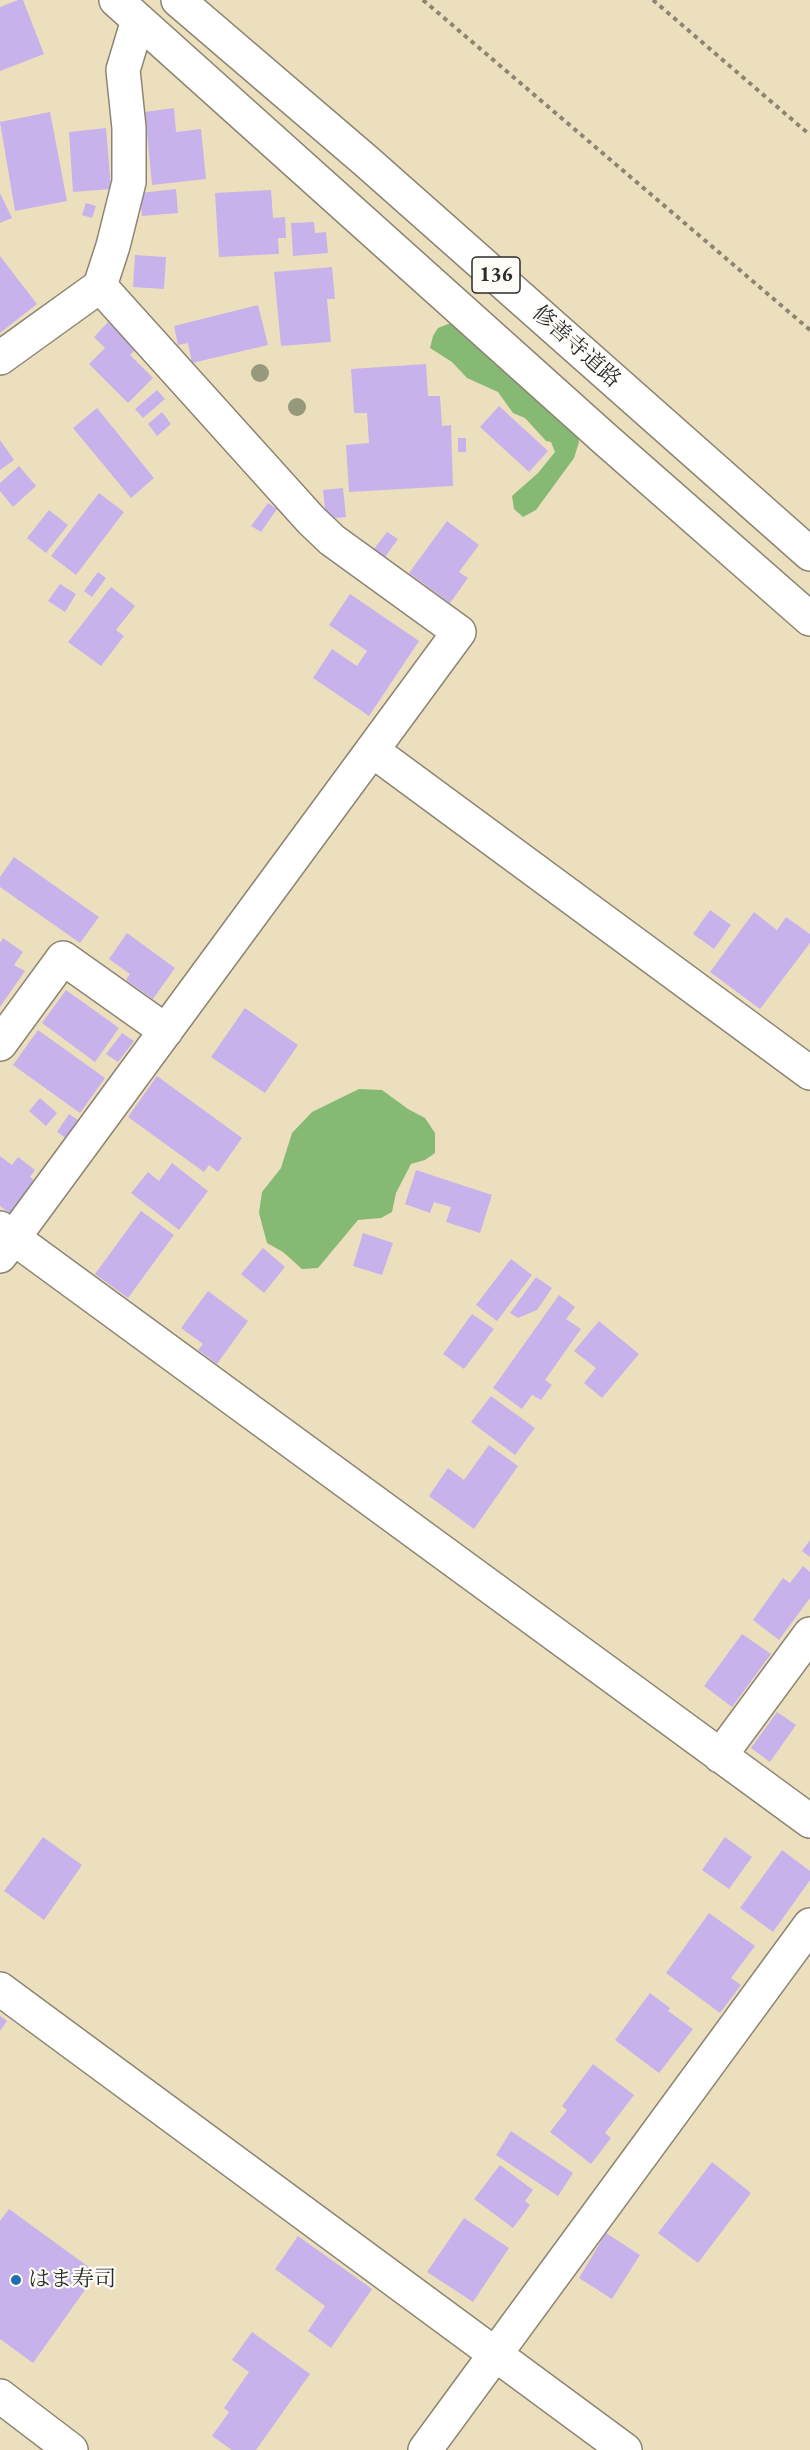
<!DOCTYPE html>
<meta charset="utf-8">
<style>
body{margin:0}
canvas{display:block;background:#ecdfbd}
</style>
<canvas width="810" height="2450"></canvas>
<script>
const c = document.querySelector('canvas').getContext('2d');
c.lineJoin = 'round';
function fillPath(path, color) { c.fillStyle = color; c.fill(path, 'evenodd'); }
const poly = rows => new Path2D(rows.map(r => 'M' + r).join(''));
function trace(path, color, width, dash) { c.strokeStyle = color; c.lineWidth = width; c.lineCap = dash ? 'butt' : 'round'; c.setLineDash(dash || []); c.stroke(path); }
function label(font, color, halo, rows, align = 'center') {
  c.font = font + ' "EB Garamond","Noto Serif JP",serif'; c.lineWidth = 4.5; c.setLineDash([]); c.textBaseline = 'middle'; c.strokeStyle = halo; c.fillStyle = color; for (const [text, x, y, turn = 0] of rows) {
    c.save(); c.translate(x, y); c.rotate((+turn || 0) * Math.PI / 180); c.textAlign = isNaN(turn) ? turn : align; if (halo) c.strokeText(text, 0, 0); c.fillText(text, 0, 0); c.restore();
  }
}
fillPath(poly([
 [451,323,576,427,579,442,574,458,536,510,523,517,514,509,512,496,538,473,555,452,551,442,546,441,525,418,513,413,498,392,467,378,452,362,430,348,433,336,438,328],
 [359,1089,382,1090,408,1109,425,1118,435,1133,435,1153,425,1160,411,1164,396,1193,392,1212,381,1218,358,1220,318,1268,302,1269,283,1252,267,1243,259,1213,262,1192,281,1168,292,1133,312,1112]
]), '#86ba74');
fillPath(poly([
 [18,0,23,0,44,54,0,71,0,7],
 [174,108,176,132,201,129,206,179,152,185,145,112],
 [50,112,67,201,15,211,0,122],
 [106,128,111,189,73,192,69,132],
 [176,189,178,213,142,216,140,193],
 [271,190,273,218,285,217,286,238,278,238,279,254,219,257,215,193],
 [0,193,12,218,0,223],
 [86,203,96,206,92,218,82,215],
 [314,222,315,233,326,232,328,253,293,256,291,223],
 [135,255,166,257,164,289,133,287],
 [0,256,37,304,0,333],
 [332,267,335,299,327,299,331,342,281,346,274,272],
 [258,305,268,345,192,363,188,343,178,345,174,326],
 [109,321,137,348,130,355,153,378,128,403,89,364,105,348,94,337],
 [426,364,428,396,440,396,442,426,451,425,453,486,349,492,346,445,369,443,367,413,354,413,351,369],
 [157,390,165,399,143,418,135,409],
 [499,406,548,451,529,472,480,427],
 [97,408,154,478,131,498,73,428],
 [162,412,171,424,157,436,148,424],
 [458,438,466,438,466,452,458,452],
 [0,440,14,460,0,470],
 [19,466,36,486,13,507,0,491,0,483],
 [343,488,346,517,326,519,323,490],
 [99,493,124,512,76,575,51,556],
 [268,503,277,509,261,532,251,526],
 [49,510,68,525,46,553,27,538],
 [447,521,479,545,459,572,468,578,450,603,409,573],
 [387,532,398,539,385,557,374,549],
 [98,572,106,578,92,597,84,591],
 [60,584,76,594,65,612,48,601],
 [111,587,135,606,116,630,124,636,101,666,68,642],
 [350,594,419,641,369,716,313,678,332,649,357,666,367,651,329,625],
 [14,857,99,917,80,943,0,887,0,877],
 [710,910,731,925,714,949,693,934],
 [754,912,777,930,786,917,810,934,810,943,760,1009,710,972],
 [127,933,175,968,153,999,126,980,130,974,109,959],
 [3,938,23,952,14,965,25,971,0,1007,0,943],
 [66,990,119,1028,95,1062,42,1023],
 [245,1008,298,1045,265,1093,211,1057],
 [38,1030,105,1078,80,1113,13,1065],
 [122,1033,134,1041,118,1062,106,1054],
 [157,1076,242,1138,218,1172,209,1165,204,1172,128,1117],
 [40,1098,57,1113,46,1126,29,1111],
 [69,1114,78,1120,66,1138,57,1132],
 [0,1156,12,1165,18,1157,35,1170,30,1177,35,1181,11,1214,0,1206],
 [172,1163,208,1191,179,1230,131,1193,148,1172,159,1181],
 [416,1170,492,1195,480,1233,446,1222,451,1207,434,1202,430,1213,405,1204],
 [141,1211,174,1235,128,1298,95,1274],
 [363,1233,393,1243,382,1275,353,1266],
 [263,1248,285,1267,264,1293,241,1274],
 [511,1259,532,1275,497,1321,476,1305],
 [536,1277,552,1288,537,1310,518,1318,510,1313],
 [208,1291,248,1321,217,1364,198,1350,203,1344,181,1328],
 [559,1295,575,1307,566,1319,581,1329,545,1380,552,1385,541,1400,532,1395,522,1409,493,1388],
 [472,1314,494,1329,464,1369,443,1354],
 [599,1321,639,1354,602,1398,584,1383,596,1368,574,1351],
 [491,1396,535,1428,515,1455,471,1422],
 [489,1445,518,1466,474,1529,429,1496,448,1468,464,1480],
 [810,1540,810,1557,802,1551],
 [803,1566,810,1572,810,1598,779,1640,753,1620,783,1578,790,1583],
 [742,1634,771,1654,732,1707,704,1686],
 [777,1712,796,1725,770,1762,751,1748],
 [43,1837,82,1865,44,1920,4,1891],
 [725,1837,752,1857,729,1889,702,1870],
 [782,1850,810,1871,810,1880,773,1932,740,1908],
 [709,1913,755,1946,731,1978,741,1985,720,2013,666,1973],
 [650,1993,670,2008,668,2011,693,2029,659,2073,615,2040],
 [0,2016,7,2021,0,2031],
 [593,2064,634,2095,605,2133,611,2138,591,2164,550,2132,567,2110,562,2106],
 [511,2131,573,2173,558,2196,496,2155],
 [712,2162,751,2193,698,2263,658,2233],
 [500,2165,533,2190,525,2201,530,2205,513,2228,474,2199],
 [9,2209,97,2273,33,2363,0,2339,0,2221],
 [464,2218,509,2248,473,2302,427,2272],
 [606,2233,640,2255,612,2299,579,2278],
 [298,2236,372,2289,331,2348,308,2331,325,2306,275,2269],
 [252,2332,310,2374,256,2450,232,2450,212,2436,229,2412,224,2408,249,2372,232,2360]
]), '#c8b2ec');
const minor = poly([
 [116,0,605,439,810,619],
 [0,358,100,286,113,246,129,182,129,128,123,70,138,20],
 [373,751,810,1073],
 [0,1044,63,958,166,1031],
 [0,1228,810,1821],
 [0,1256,459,632,332,540,311,520,100,286],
 [720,1756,810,1634],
 [0,1989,625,2450],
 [425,2450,810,1925]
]);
const highway = poly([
 [178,0,366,161,810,554],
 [0,2396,71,2450]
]);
trace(minor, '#8c8574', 36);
trace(highway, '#8c8574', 36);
trace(poly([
 [423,0,810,330],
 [653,0,810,135]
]), '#8c8574', 4, [4.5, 4.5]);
trace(minor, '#fff', 33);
trace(highway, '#fff', 33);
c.fillStyle = '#97997c';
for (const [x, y] of [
 [260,373],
 [297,407]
]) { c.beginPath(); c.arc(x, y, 9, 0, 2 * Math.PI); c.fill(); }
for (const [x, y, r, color] of [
 [16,2280,6,"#1f6fb2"]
]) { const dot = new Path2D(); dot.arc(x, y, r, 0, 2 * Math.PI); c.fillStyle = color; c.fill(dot); trace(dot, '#fdfcf7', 2); }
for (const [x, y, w] of [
 [496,275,48]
]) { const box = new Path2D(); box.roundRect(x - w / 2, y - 18, w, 36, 4.5); c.fillStyle = '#fdfcf7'; c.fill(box); trace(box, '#2b2b2b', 1.5); }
label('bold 21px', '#2b2b2b', null, [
 ["136",496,275]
]);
label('22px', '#2b2b2b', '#fdfcf7', [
 ["修善寺道路",576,347,42]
]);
label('22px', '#2b2b2b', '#fdfcf7', [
 ["はま寿司",28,2280]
], 'left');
</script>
